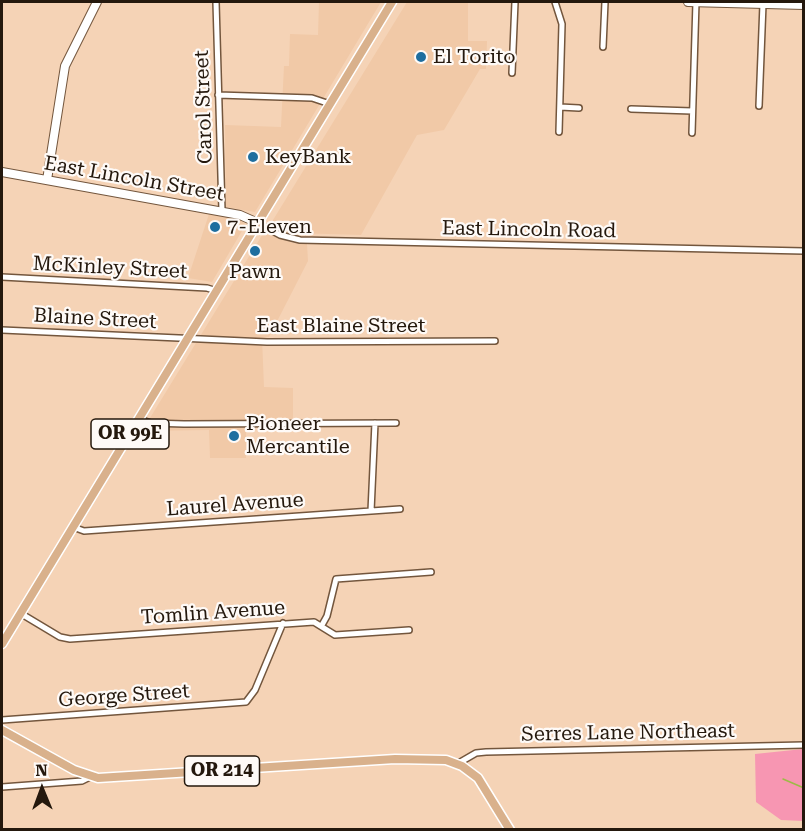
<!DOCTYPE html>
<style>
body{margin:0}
#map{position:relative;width:805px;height:831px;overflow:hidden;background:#f5d3b6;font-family:"Roboto Serif",serif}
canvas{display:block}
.frame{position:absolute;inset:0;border:3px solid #24180d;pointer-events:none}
.north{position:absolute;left:12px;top:759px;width:60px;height:60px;-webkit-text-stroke:4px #fefaf7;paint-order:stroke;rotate:359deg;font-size:16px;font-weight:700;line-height:24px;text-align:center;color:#24180d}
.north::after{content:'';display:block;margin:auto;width:21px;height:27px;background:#24180d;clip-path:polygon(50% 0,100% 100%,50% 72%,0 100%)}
</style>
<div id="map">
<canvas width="805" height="831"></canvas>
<div class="frame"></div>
<div class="north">N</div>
</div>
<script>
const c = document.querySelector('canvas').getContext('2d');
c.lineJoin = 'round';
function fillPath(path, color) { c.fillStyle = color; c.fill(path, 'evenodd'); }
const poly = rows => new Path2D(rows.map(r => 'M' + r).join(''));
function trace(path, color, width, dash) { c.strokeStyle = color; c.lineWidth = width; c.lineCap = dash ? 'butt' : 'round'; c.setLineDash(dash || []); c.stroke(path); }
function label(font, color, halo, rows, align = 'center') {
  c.font = font + ' "Roboto Serif",serif'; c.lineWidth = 4.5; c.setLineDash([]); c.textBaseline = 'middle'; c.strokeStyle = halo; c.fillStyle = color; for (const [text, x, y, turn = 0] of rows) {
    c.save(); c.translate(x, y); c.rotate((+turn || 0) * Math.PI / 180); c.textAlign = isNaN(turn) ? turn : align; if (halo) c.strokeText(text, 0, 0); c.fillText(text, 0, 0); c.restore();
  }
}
fillPath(poly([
 [319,2,381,2,255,212,226,207,225,125,281,127,284,66,289,66,290,34,318,35],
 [407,2,468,2,468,41,487,41,486,69,480,69,444,130,417,135,361,235,294,233,283,230,273,224,273,220],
 [209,214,235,218,246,224,212,282,188,278],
 [264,232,293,243,307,244,308,261,269,337,262,338,264,387,293,388,293,419,246,419,246,458,210,458,209,430,142,431]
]), '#f1c9a7');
fillPath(poly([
 [803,749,803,821,781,820,756,802,755,754]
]), '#f796b2');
trace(poly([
 [783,779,804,788]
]), '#9dba46', 1.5);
const street = poly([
 [216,2,222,211],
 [555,2,562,24,559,132],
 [603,47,605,2],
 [512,73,515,2],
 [218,95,312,98,330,104],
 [759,106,763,4],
 [560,107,579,108],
 [631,109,692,111],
 [692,133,696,2],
 [258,223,280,235,300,240,804,251],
 [2,277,207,288,217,291],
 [2,330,267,342,495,341],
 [139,419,151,423,184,424,396,423],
 [371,511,375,423],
 [73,527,84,531,400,509],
 [20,613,60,637,70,639,314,622,335,635,409,630],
 [322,625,327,616,336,579,431,572],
 [2,720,246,702,255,690,283,623],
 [457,764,476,753,486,752,804,745],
 [2,787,82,781,90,777]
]);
const secondary = poly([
 [688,2,804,5],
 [2,172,240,215,258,223],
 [47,180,65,66,97,2]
]);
const primary = poly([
 [2,644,392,2],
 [2,730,74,770,98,778,395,759,446,760,462,766,478,778,510,830]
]);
trace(street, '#73563d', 8);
trace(secondary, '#73563d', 10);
trace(primary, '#fff', 11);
trace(street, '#fff', 5);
trace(secondary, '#fff', 8);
trace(primary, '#d9b18c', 8);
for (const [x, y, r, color] of [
 [421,57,6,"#1e6e9f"],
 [253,157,6,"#1e6e9f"],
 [215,227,6,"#1e6e9f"],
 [255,251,6,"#1e6e9f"],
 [234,436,6,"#1e6e9f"]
]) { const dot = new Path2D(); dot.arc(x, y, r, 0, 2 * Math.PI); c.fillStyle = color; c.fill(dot); trace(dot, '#fefaf7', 2); }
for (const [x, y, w] of [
 [130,434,78],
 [222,771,75]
]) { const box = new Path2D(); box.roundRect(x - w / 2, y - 15, w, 30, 4.5); c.fillStyle = '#fefaf7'; c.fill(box); trace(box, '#24180d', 1.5); }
label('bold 18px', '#24180d', null, [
 ["OR 99E",130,434],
 ["OR 214",222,771]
]);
label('20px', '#24180d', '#fefaf7', [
 ["El Torito",433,57],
 ["KeyBank",265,157],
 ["7-Eleven",227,227],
 ["Pawn",255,272,"center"],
 ["Pioneer",246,424],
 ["Mercantile",246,447]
], 'left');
label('20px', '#24180d', '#fefaf7', [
 ["Carol Street",204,107,-92],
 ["East Lincoln Street",134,179,10],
 ["East Lincoln Road",529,230,1],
 ["McKinley Street",110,268,3],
 ["Blaine Street",95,319,3],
 ["East Blaine Street",341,326],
 ["Laurel Avenue",235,505,-4],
 ["Tomlin Avenue",213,613,-4],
 ["George Street",124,696,-4],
 ["Serres Lane Northeast",628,733,-1]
]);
</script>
